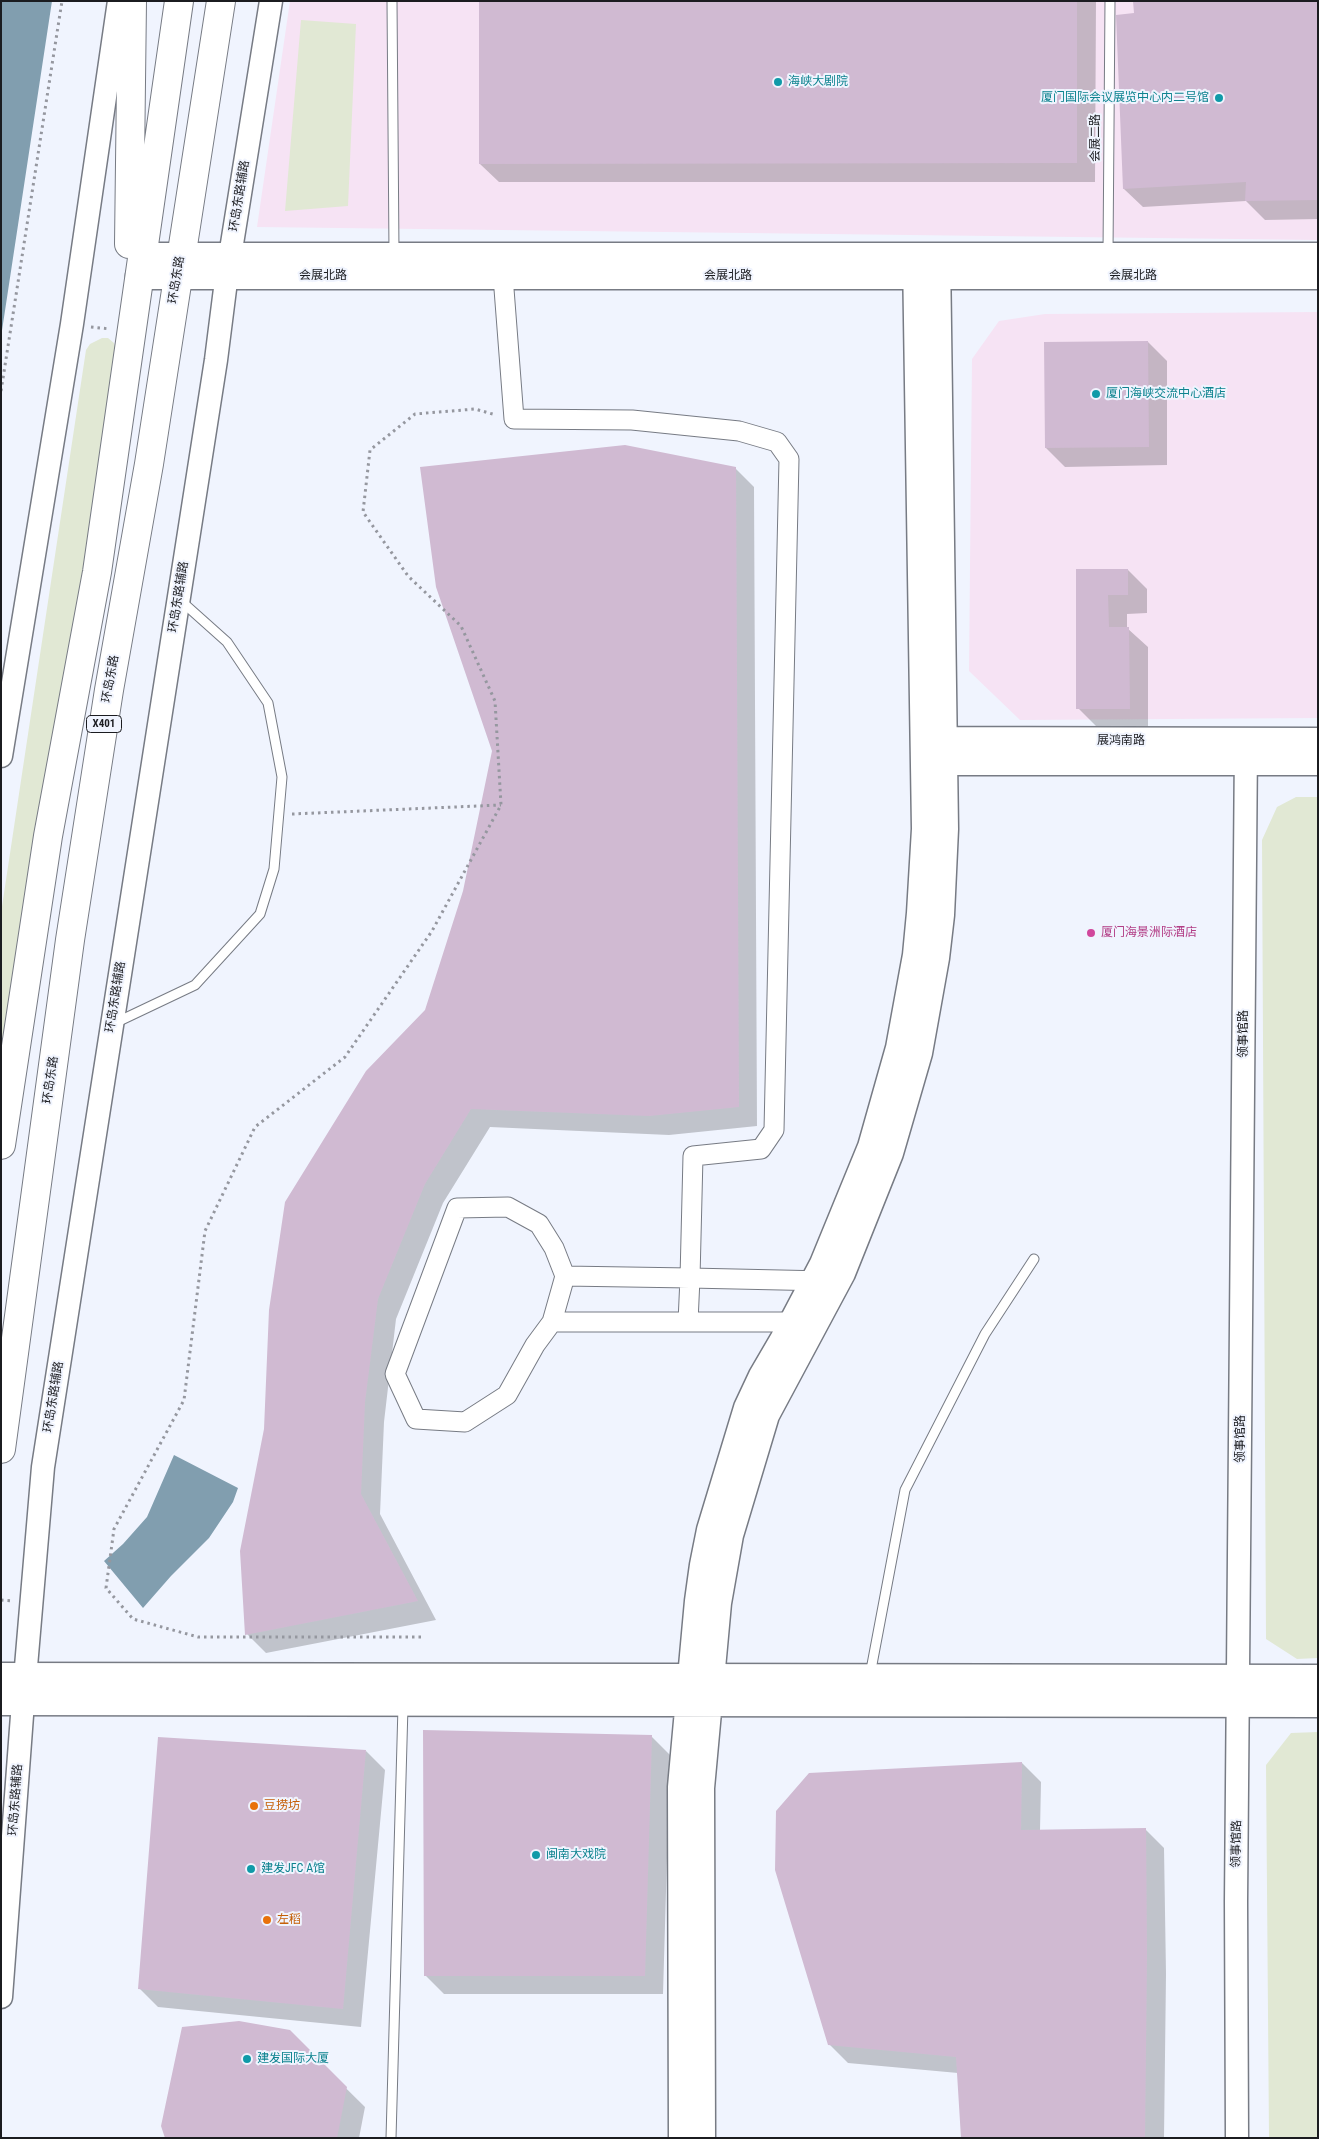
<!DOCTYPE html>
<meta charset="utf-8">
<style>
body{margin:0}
#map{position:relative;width:1319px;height:2139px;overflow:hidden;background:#f0f4fe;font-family:"Roboto Condensed",sans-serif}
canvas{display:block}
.frame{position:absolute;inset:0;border:2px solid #1b1c20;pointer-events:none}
</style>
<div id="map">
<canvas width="1319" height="2139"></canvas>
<div class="frame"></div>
</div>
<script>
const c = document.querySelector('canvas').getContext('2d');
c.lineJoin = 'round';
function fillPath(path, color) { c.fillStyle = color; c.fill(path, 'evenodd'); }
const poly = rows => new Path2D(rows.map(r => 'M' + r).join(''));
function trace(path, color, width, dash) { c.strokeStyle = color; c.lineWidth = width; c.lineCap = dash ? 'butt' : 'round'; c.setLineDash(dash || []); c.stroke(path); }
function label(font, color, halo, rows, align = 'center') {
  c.font = font + ' "Roboto Condensed","Noto Sans SC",sans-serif'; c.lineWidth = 4; c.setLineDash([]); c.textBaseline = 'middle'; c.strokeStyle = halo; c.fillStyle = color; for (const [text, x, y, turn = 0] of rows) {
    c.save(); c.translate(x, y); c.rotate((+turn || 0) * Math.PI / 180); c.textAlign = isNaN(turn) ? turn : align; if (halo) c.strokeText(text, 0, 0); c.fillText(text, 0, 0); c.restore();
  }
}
fillPath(poly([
 [290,1,1318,1,1318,240,257,227],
 [1318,312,1318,718,1020,720,969,671,972,359,999,321,1045,314]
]), '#f6e3f4');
fillPath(poly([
 [301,20,356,24,348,206,285,211],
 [102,338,108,338,114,343,116,350,1,1146,1,913,86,350,90,344],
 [1296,797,1318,797,1318,1658,1297,1659,1266,1639,1262,840,1277,807],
 [1318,1732,1318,2138,1269,2138,1266,1765,1291,1733]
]), '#e1e8d4');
fillPath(poly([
 [1,1,52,1,1,337],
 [174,1455,238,1488,233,1502,209,1538,171,1576,143,1608,104,1561,123,1544,147,1517]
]), '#819eaf');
fillPath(poly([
 [480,1,1096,1,1095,182,499,182,480,164],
 [1318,1,1318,219,1265,220,1246,201,1143,207,1124,189,1135,14],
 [1148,342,1167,361,1167,465,1065,467,1046,448],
 [735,468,754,487,757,1126,669,1135,490,1127,443,1203,396,1319,384,1422,380,1514,436,1620,266,1653,247,1634,426,1011],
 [1078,570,1128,570,1147,589,1147,613,1127,614,1127,628,1148,647,1148,727,1097,727,1078,708],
 [651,1736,670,1755,663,1994,444,1994,425,1975],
 [366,1751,385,1770,361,2027,158,2007,139,1988],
 [1022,1763,1041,1782,1040,1831,1145,1829,1164,1848,1166,1974,1164,2138,962,2138,958,2073,848,2063,829,2044],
 [289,2032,365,2107,359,2138,166,2138]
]), '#0003');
fillPath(poly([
 [479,1,1077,1,1077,163,479,164],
 [1133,1,1318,1,1318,200,1245,201,1246,182,1123,189,1116,15,1134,13],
 [1148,341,1149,447,1045,448,1044,342],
 [625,445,736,467,739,1107,649,1116,471,1109,425,1184,378,1299,365,1402,361,1494,418,1601,245,1635,240,1551,264,1429,269,1310,285,1202,366,1071,425,1010,463,891,492,751,436,587,420,467],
 [1076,569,1128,569,1128,595,1108,595,1109,627,1129,627,1130,709,1076,709],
 [423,1730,652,1735,645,1976,424,1976],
 [158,1737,366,1750,343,2009,138,1989],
 [1022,1762,1021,1830,1146,1828,1147,1954,1145,2138,961,2138,956,2057,828,2045,775,1870,776,1811,809,1773],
 [239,2021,290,2030,347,2087,337,2138,165,2138,161,2126,182,2027]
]), '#d0bad2');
const service = poly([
 [392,1,394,253],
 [1108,253,1110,1],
 [115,1023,195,985,260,914,274,869,282,777,268,703,227,642,180,600],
 [870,1675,905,1490,985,1334,1034,1259],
 [391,2138,403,1706]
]);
const minor = poly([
 [503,276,514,419,632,420,739,431,777,442,789,459,774,1130,761,1149,693,1156,690,1278,565,1276,554,1248,539,1224,508,1207,457,1208,395,1374,416,1419,465,1422,507,1395,535,1345,552,1322,565,1276],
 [552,1322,803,1322],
 [688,1322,690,1278,826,1281]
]);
const tertiary = poly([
 [1,756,72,324,119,1],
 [1,1997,23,1702,43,1467,216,360,226,281,271,1],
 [1237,2138,1236,1900,1246,744]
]);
const secondary = poly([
 [142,256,1318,256],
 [139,276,1318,276],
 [926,740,1318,741],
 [927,762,1318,762],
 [1,1676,1318,1678],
 [1,1702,1318,1704],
 [682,2138,681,1787,698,1601,703,1565,710,1530,747,1408,762,1376,783,1340,823,1264,871,1147,899,1048,916,955,920,913,925,829,916,256],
 [702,2138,701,1788,718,1603,730,1535,766,1415,842,1273,890,1153,919,1053,936,958,941,915,945,829,937,256]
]);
const primary = poly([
 [129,244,132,1],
 [1,1145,48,836,97,572,179,1],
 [1,1449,70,940,109,690,149,464,221,1]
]);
trace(service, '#777b84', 11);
trace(minor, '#777b84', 21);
trace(tertiary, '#777b84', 25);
trace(secondary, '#777b84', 29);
trace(primary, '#777b84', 30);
trace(poly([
 [91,327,110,329],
 [1,391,62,1],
 [292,814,501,805],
 [1,1600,13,1601],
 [421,1637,198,1637,133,1619,106,1588,114,1529,184,1400,205,1231,255,1127,345,1057,432,931,501,805,495,701,461,626,408,576,363,512,370,450,415,414,475,409,496,415]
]), '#95979f', 3, [2.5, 4]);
trace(service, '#fff', 9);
trace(minor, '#fff', 19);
trace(tertiary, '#fff', 22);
trace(secondary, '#fff', 26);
trace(primary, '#fff', 28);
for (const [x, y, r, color] of [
 [778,82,5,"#0f9aa8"],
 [1219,98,5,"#0f9aa8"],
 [1096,394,5,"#0f9aa8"],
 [1091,933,5,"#d1479c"],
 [254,1806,5,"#e8710a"],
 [536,1855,5,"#0f9aa8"],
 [251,1869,5,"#0f9aa8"],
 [267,1920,5,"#e8710a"],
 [247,2059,5,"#0f9aa8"]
]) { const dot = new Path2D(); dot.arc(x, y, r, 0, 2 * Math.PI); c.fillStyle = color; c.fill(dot); trace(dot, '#f0f4fe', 2); }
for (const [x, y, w] of [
 [104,724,35]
]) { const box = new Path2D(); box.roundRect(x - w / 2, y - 8.5, w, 17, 4); c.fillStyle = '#f0f4fe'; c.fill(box); trace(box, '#1b1c20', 1); }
label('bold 11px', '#1b1c20', null, [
 ["X401",104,724]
]);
label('12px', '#0d838f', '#f0f4fe', [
 ["海峡大剧院",788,82],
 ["厦门国际会议展览中心内二号馆",1209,98,"right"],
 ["厦门海峡交流中心酒店",1106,394],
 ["闽南大戏院",546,1855],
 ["建发JFC A馆",261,1869],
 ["建发国际大厦",257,2059]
], 'left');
label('12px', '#1b1c20', '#f0f4fe', [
 ["会展二路",1096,138,-90],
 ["环岛东路辅路",240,196,-81],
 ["会展北路",323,276],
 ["会展北路",728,276],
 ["会展北路",1133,276],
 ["环岛东路",177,280,-81],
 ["环岛东路辅路",179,597,-81],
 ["环岛东路",111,679,-80],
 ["展鸿南路",1121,741],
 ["环岛东路辅路",116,997,-81],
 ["领事馆路",1244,1034,-90],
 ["环岛东路",51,1080,-82],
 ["环岛东路辅路",54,1397,-81],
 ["领事馆路",1241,1439,-90],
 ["环岛东路辅路",16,1800,-86],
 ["领事馆路",1237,1844,-89]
]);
label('12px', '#b23c85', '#f0f4fe', [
 ["厦门海景洲际酒店",1101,933]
], 'left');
label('12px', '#c56008', '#f0f4fe', [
 ["豆捞坊",264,1806],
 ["左稻",277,1920]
], 'left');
</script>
